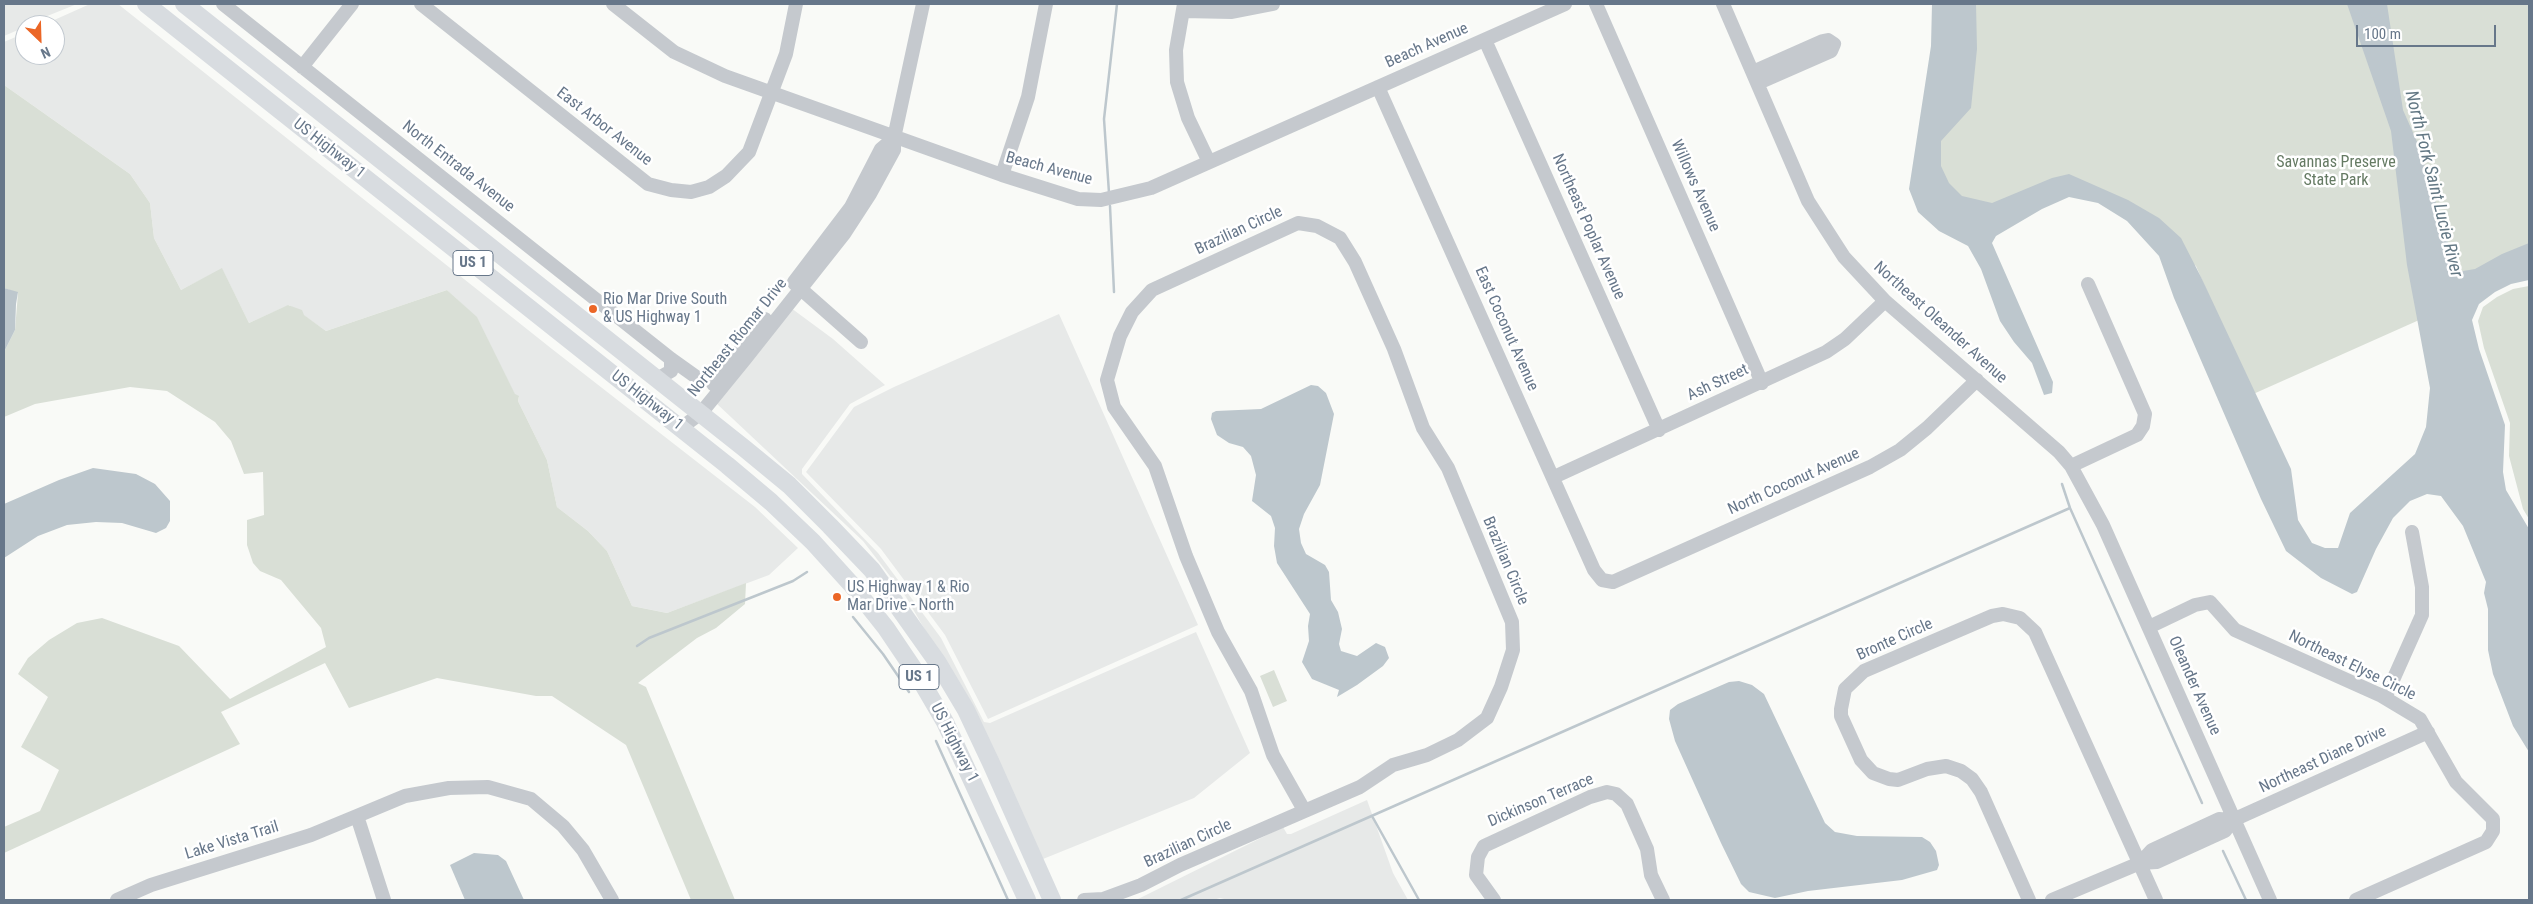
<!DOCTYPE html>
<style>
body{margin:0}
#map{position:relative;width:2533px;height:904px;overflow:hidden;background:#f9faf7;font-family:"Roboto Condensed",sans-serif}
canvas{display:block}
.frame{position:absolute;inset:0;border:5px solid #67778a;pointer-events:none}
.north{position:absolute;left:15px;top:15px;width:50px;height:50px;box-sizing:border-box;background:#fff;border:1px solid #c2c9d0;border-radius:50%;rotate:156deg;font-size:14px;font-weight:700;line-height:20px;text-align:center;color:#67778a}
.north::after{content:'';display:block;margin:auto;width:18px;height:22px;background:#eb6626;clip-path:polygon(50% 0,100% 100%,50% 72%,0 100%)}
.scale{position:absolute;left:2356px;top:25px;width:140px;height:22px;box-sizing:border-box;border:2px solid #67778a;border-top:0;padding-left:6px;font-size:15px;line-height:18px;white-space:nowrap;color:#67778a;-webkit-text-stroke:4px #fff;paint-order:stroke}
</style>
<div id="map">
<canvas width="2533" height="904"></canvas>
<div class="frame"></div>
<div class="north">N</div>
<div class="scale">100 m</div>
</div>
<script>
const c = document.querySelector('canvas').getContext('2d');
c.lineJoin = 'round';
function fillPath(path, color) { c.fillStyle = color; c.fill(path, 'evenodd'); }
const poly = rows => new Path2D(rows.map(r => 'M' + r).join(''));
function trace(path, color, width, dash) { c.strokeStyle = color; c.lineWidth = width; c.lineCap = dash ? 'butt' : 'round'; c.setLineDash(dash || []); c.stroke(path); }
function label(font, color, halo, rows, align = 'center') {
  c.font = font + ' "Roboto Condensed",sans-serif'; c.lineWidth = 5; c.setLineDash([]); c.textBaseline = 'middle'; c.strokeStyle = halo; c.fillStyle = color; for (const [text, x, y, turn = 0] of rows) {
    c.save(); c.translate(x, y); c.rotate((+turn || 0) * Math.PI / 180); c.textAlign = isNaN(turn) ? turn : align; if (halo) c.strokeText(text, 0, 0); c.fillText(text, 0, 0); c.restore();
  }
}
fillPath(poly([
 [4,4,77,4,25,25,25,27,4,36],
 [90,4,118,4,552,349,755,507,798,548,769,575,667,613,632,606,607,551,588,531,557,507,547,460,518,401,519,397,515,395,477,318,447,290,326,331,289,305,249,323,222,269,181,290,154,238,150,203,130,174,4,85,4,42,25,33,25,55,55,55,55,25,43,25],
 [791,308,833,339,885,385,850,404,802,469,802,474,878,553,941,638,984,722,990,723,1196,632,1250,753,1194,798,1043,859,970,708,906,597,863,541,716,403],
 [1059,314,1198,625,988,719,945,635,881,549,806,472,854,407,894,387],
 [1367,800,1393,873,1408,900,1228,900,1220,898,1213,900,1136,900,1283,827,1287,834,1291,834]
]), '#e7e9e8');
fillPath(poly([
 [1951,4,2529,4,2529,271,2251,395,2196,266,2096,193,2059,190,1985,217,1931,185],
 [4,85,130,174,150,203,154,238,181,290,222,268,249,323,288,305,302,310,304,315,326,331,447,290,477,317,515,394,519,396,518,401,547,460,557,507,588,531,607,551,632,606,667,613,746,583,745,604,716,628,697,638,638,683,646,687,735,900,691,900,626,745,552,696,536,696,437,678,349,708,325,663,221,712,240,744,4,853,4,827,40,811,59,770,21,747,48,697,18,674,28,658,49,640,77,623,102,618,179,646,230,699,326,647,321,628,281,580,260,571,253,563,247,545,247,520,264,515,263,472,244,474,231,441,215,422,167,391,130,387,35,404,4,417,4,352,15,330,18,293,4,288],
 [2529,286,2529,519,2523,509,2509,456,2510,423,2484,348,2478,321,2483,307,2497,297,2513,289],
 [1274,670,1287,701,1273,707,1260,676]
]), '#d9dfd6');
fillPath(poly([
 [1932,4,1976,4,1977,49,1971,108,1941,141,1941,166,1949,183,1962,196,1992,203,2052,178,2069,174,2128,200,2159,218,2181,238,2201,277,2291,469,2298,520,2312,543,2325,548,2338,548,2350,513,2415,454,2426,427,2430,388,2407,265,2391,131,2347,4,2387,4,2403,110,2418,144,2457,272,2475,269,2502,254,2529,243,2529,280,2511,284,2495,292,2479,304,2472,320,2479,349,2505,425,2503,472,2506,490,2529,529,2529,752,2513,726,2493,674,2488,650,2488,609,2484,593,2486,582,2463,526,2441,496,2427,494,2410,501,2393,518,2376,549,2357,592,2352,594,2321,578,2286,551,2261,499,2174,298,2159,256,2127,221,2098,203,2069,197,2042,209,1996,236,1992,243,2053,382,2052,393,2044,395,2032,363,2014,342,2000,321,1981,269,1968,246,1939,231,1918,212,1909,189,1931,46],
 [4,288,18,292,16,304,15,330,4,352],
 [1311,385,1318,386,1326,393,1334,414,1320,485,1304,514,1299,529,1301,543,1306,554,1325,565,1329,572,1331,600,1338,612,1342,629,1339,644,1341,651,1357,656,1376,643,1385,647,1389,658,1383,666,1357,685,1337,697,1339,690,1312,679,1302,662,1309,641,1308,626,1310,614,1277,563,1274,546,1275,528,1271,516,1252,501,1256,475,1251,456,1243,447,1229,443,1217,435,1211,419,1212,413,1216,411,1261,409],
 [93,468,136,474,155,484,170,501,170,521,166,528,156,533,122,523,96,522,67,525,38,536,4,558,4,504,59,480],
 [1739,681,1752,685,1764,694,1825,823,1835,832,1857,836,1922,837,1930,842,1936,851,1939,865,1937,870,1902,880,1808,891,1775,898,1749,892,1741,884,1721,843,1675,741,1669,719,1670,710,1678,704,1729,682],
 [474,853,498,855,506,861,524,900,465,900,450,865]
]), '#bdc7cd');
trace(poly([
 [1109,193,1104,119,1117,4],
 [1110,206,1114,292],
 [2062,484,2070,508,2202,803],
 [853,617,883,654,909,692],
 [637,646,649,638,793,581,807,572],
 [936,741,1008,900],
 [1372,816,1419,900],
 [2223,851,2246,900],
 [1181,900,2070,508]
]), '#bdc7cd', 2.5);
trace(poly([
 [223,4,671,359,699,379,715,381],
 [421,4,648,184,671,190,691,192,709,187,726,176,749,152,786,54,796,4],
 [613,4,674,52,725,76,1002,175,1078,199,1101,200,1151,188,1565,4],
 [1184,4,1176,50,1177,82,1188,118,1209,162],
 [1596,4,1762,383],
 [1723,4,1808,201,1844,257,1885,301,2059,452,2071,466,2103,525,2270,900],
 [1183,11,1232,12,1273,4],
 [1485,40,1659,430],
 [302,67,352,4],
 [1753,72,1823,41,1828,40,1834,44,1831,51,1758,83],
 [1378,87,1594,570,1602,580,1613,582,1622,578,1870,467,1900,450,1927,428,1977,380],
 [1002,175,1028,97,1046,4],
 [794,282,851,207,881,149,894,138],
 [794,283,861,342],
 [657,379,671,371,671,359],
 [713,384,765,319],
 [681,428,701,413,745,359,844,234,870,194,894,150,894,138,923,4],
 [2071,466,2137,435,2143,426,2145,414,2088,284],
 [1554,477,1826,352,1845,339,1885,301],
 [2149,627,2195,605,2210,602,2235,630,2380,695,2420,719,2456,782,2493,819,2493,831,2486,842,2356,900],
 [2385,698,2422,615,2422,587,2412,532],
 [357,816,405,796,449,788,488,787,531,799,563,826,583,850,612,900],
 [2140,863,2152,850,2219,819,2233,820],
 [117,900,151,885,311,835,357,816,384,900],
 [1084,900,1103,899,1141,885,1180,865,1360,787,1393,765,1427,755,1458,740,1487,718,1501,687,1513,650,1512,622,1448,468,1423,428,1394,349,1355,262,1340,238,1317,226,1298,223,1152,290,1132,312,1120,336,1107,380,1114,407,1155,466,1186,556,1218,632,1251,691,1273,755,1304,810],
 [1494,900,1476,875,1478,857,1484,846,1590,797,1607,792,1616,794,1627,804,1647,849,1651,875,1663,900],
 [2029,900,1981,792,1972,779,1961,771,1946,766,1927,769,1898,780,1889,779,1873,773,1861,760,1841,716,1841,709,1845,689,1864,671,1992,616,2003,614,2020,618,2035,632,2156,900],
 [2052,900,2140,863,2157,862,2225,831,2233,820,2428,732]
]), '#c5c9ce', 14);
trace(poly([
 [146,4,727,465,771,502,813,542,851,584,886,628,917,674,945,722,1027,900],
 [184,4,744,448,789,485,830,526,872,570,938,663,966,710,991,763,1052,900]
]), '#d8dce0', 18);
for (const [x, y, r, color] of [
 [593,309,5,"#eb6626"],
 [837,597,5,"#eb6626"]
]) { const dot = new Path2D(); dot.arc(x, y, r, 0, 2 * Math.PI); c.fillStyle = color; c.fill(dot); trace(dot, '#fff', 2); }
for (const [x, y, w] of [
 [473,263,40],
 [919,677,40]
]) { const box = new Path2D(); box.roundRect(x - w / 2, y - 12.5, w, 25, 4); c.fillStyle = '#fff'; c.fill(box); trace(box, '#67778a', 1); }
label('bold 15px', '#67778a', null, [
 ["US 1",473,263],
 ["US 1",919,677]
]);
label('16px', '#67778a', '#fff', [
 ["Beach Avenue",1427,46,-24],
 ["East Arbor Avenue",604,127,38],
 ["US Highway 1",329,149,38],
 ["North Entrada Avenue",458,167,38],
 ["Beach Avenue",1049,169,15],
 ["Willows Avenue",1695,186,66],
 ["Northeast Poplar Avenue",1588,227,66],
 ["Brazilian Circle",1239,231,-25],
 ["Northeast Oleander Avenue",1940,323,42],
 ["East Coconut Avenue",1506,329,66],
 ["Northeast Riomar Drive",738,338,-51],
 ["Ash Street",1718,383,-25],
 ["US Highway 1",647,401,38],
 ["North Coconut Avenue",1794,482,-24],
 ["Brazilian Circle",1505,561,67],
 ["Bronte Circle",1895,640,-24],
 ["Northeast Elyse Circle",2352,666,26],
 ["Oleander Avenue",2194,686,66],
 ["US Highway 1",954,743,63],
 ["Northeast Diane Drive",2323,760,-25],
 ["Dickinson Terrace",1541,801,-23],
 ["Lake Vista Trail",232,841,-17],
 ["Brazilian Circle",1188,844,-25]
]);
label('16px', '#657a63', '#fff', [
 ["Savannas Preserve",2336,163],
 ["State Park",2336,181]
]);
label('16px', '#67778a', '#fff', [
 ["Rio Mar Drive South",603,300],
 ["& US Highway 1",603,318],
 ["US Highway 1 & Rio",847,588],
 ["Mar Drive - North",847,606]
], 'left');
label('italic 18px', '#637884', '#fff', [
 ["North Fork Saint Lucie River",2433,184,76]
]);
</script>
